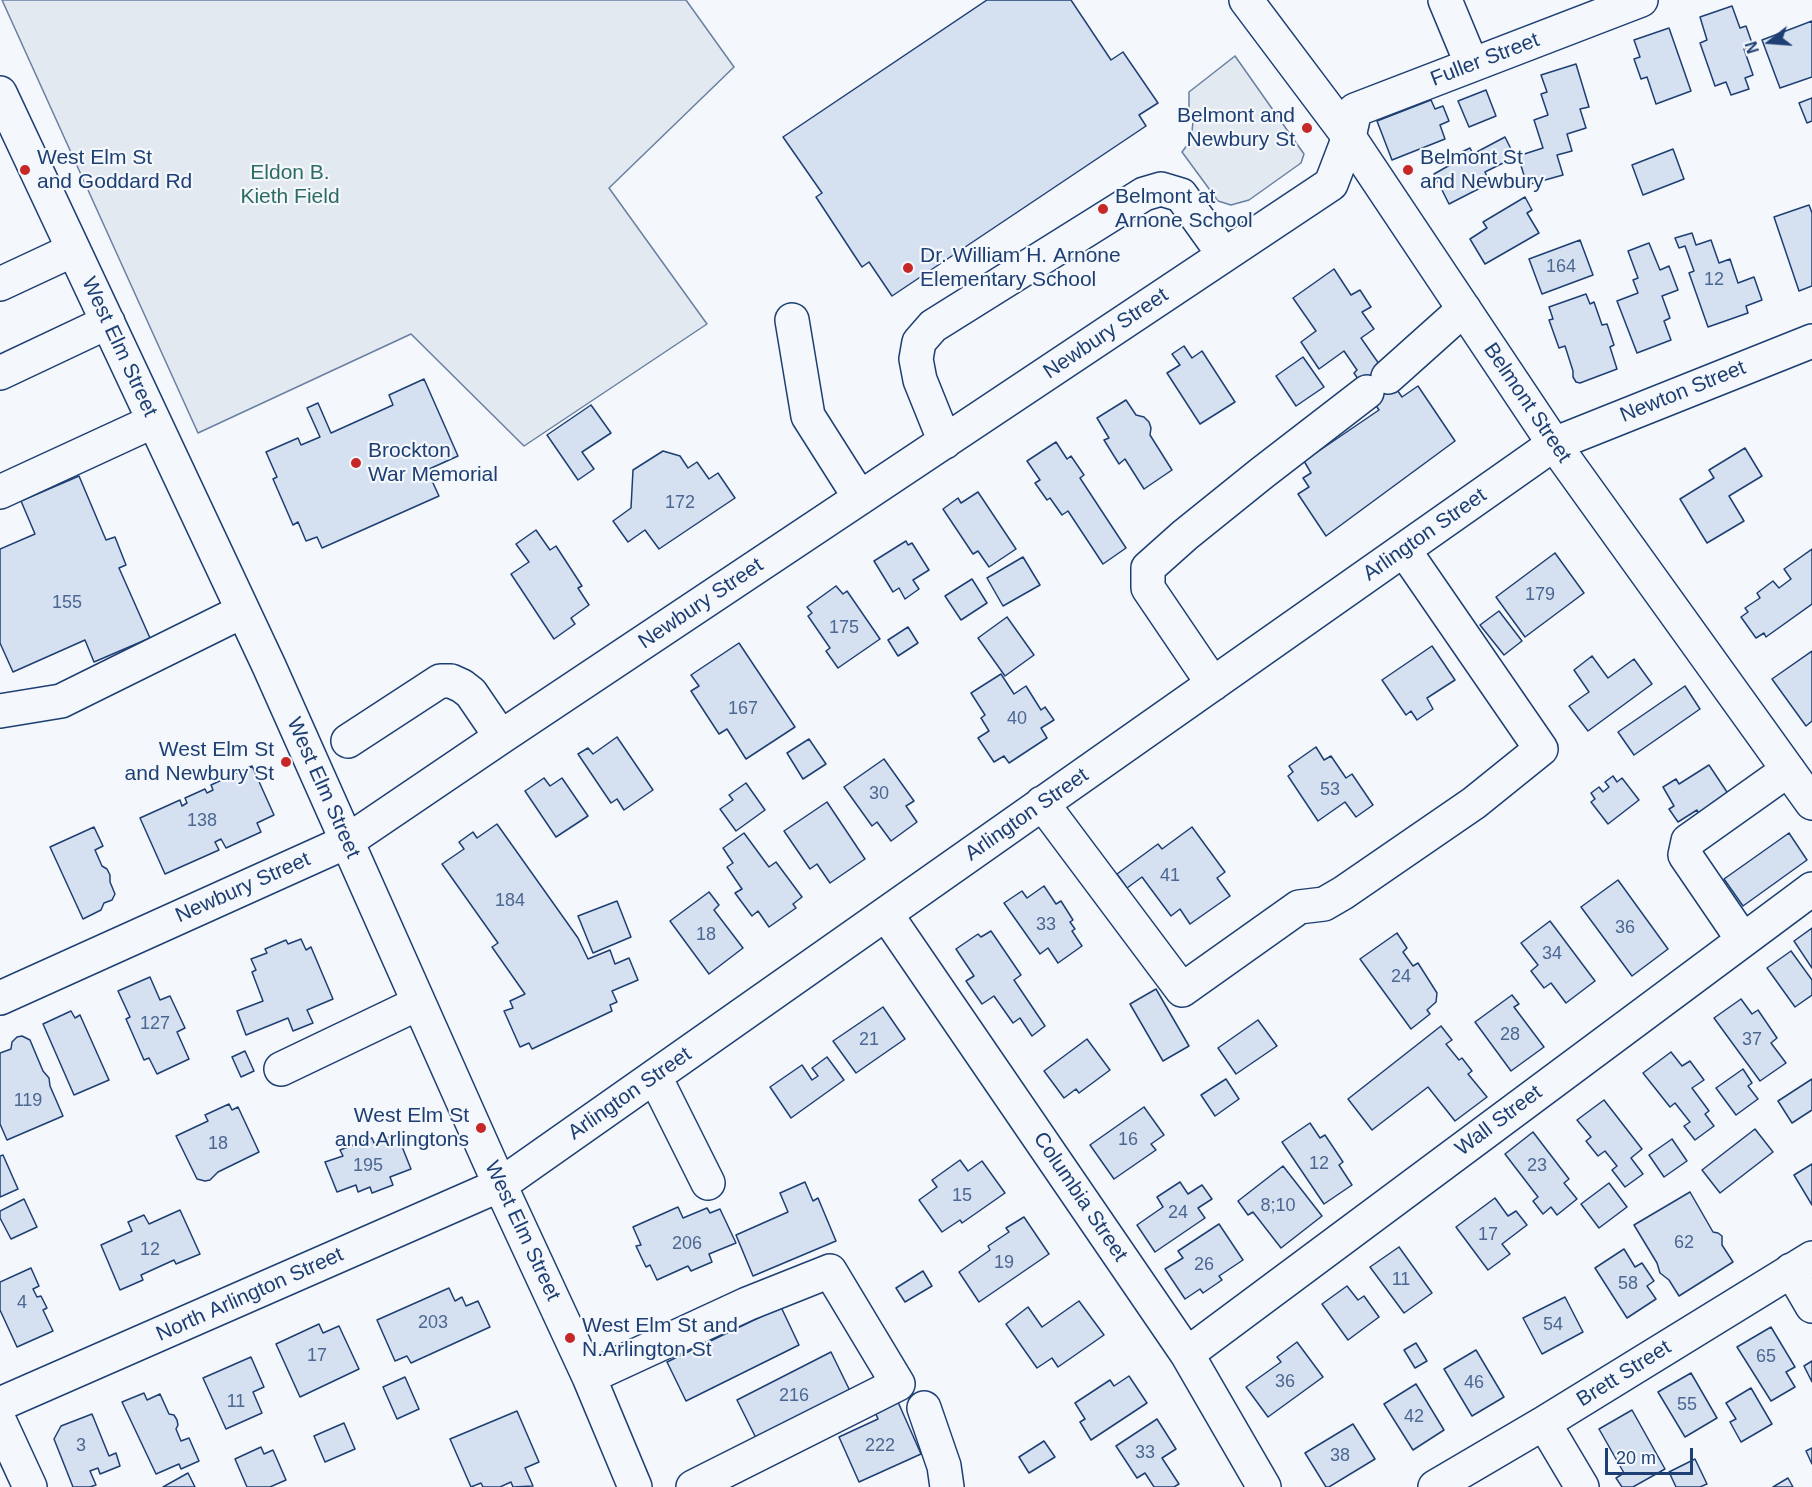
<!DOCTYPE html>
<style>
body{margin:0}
#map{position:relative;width:1812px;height:1487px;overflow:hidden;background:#f4f7fb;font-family:Arial,sans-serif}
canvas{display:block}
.north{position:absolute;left:1740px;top:12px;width:60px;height:60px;-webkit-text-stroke:4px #f4f7fb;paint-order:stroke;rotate:253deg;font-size:16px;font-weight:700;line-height:24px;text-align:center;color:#1d3f73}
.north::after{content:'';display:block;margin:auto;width:21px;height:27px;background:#1d3f73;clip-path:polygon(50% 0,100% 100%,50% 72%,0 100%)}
.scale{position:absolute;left:1605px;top:1448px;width:88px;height:27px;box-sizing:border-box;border:3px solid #1d3f73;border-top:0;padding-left:8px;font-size:18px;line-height:21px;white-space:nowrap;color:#1d3f73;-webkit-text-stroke:4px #f4f7fb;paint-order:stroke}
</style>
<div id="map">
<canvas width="1812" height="1487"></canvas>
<div class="north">N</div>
<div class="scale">20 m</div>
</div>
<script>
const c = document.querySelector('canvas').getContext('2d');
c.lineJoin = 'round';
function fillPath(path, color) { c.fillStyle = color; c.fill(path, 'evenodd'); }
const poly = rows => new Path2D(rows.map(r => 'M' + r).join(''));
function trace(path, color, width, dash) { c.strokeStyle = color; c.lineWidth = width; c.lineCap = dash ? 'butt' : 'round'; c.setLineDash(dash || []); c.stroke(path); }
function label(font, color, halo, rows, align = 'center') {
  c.font = font + ' Arial,sans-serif'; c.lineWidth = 4.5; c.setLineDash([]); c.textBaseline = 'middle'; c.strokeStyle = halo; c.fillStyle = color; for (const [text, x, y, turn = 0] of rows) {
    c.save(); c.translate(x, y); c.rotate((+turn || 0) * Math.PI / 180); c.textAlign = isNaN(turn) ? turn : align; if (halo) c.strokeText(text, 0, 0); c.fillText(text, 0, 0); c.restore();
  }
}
const green = poly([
 [2,0,686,0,734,67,609,188,707,324,524,446,411,334,198,433,2,0],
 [1235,56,1304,154,1301,163,1249,200,1231,205,1218,201,1182,152,1191,140,1193,122,1189,114,1189,92,1235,56]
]);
fillPath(green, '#e3e9f0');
trace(green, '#687fa3', 1.5);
const building = poly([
 [987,0,1071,0,1111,60,1123,52,1158,103,1139,115,1146,126,892,296,869,262,862,267,816,197,822,193,783,137,987,0],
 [1732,6,1740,28,1746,26,1753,46,1744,49,1753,75,1745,78,1749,89,1731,95,1726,82,1715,86,1700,43,1707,40,1700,17,1732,6],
 [1812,21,1812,77,1780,88,1762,40,1812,21],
 [1669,28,1691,91,1656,104,1647,77,1641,79,1634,59,1640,57,1634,40,1669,28],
 [1576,64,1589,107,1580,109,1586,128,1567,134,1572,151,1557,155,1563,175,1527,185,1518,156,1543,148,1534,120,1548,115,1541,94,1547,92,1541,75,1576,64],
 [1486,90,1496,116,1469,127,1458,101,1486,90],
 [1812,98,1812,121,1807,123,1799,103,1812,98],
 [1431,100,1435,109,1443,106,1449,121,1440,125,1445,139,1392,160,1377,121,1431,100],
 [1505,137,1515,157,1485,172,1490,183,1449,204,1434,174,1450,165,1447,159,1470,148,1473,154,1505,137],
 [1673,149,1684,179,1643,195,1632,165,1673,149],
 [1525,197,1532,210,1527,213,1539,233,1485,264,1470,239,1487,228,1483,222,1525,197],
 [1809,205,1812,213,1812,286,1799,291,1774,217,1809,205],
 [1692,233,1696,245,1711,240,1719,263,1730,259,1738,283,1754,277,1762,300,1746,306,1748,313,1708,327,1689,273,1694,271,1685,246,1679,248,1675,238,1692,233],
 [1580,240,1593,275,1542,294,1529,259,1580,240],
 [1649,243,1660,270,1669,266,1678,290,1662,296,1670,318,1664,321,1671,340,1637,353,1617,301,1638,293,1633,280,1638,278,1628,251,1649,243],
 [1334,269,1351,295,1360,290,1371,307,1362,312,1374,329,1361,338,1402,397,1418,386,1455,441,1326,536,1298,494,1309,487,1303,478,1311,473,1304,461,1379,410,1354,373,1357,370,1344,351,1319,369,1301,342,1316,331,1293,298,1334,269],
 [1586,294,1590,304,1594,302,1602,325,1607,324,1614,345,1610,347,1617,369,1580,383,1576,382,1573,377,1573,371,1565,346,1559,348,1549,320,1553,319,1549,307,1586,294],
 [1184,346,1192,358,1202,351,1235,402,1200,424,1167,373,1180,365,1172,354,1184,346],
 [1303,357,1324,387,1296,406,1276,376,1303,357],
 [424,379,458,456,427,470,439,496,322,548,317,537,306,541,298,522,293,525,273,479,277,477,266,452,298,438,301,445,320,437,307,408,318,403,331,433,393,405,389,395,424,379],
 [1126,400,1136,415,1144,417,1149,422,1151,428,1150,435,1172,470,1144,489,1125,459,1119,464,1104,440,1109,438,1097,418,1126,400],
 [591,405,611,433,582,452,594,469,578,480,547,435,591,405],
 [1056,442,1067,459,1071,456,1084,475,1080,478,1126,548,1103,564,1068,511,1062,515,1050,498,1047,500,1035,483,1040,480,1027,461,1056,442],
 [1745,448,1762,476,1729,496,1744,521,1707,543,1680,499,1714,478,1709,470,1745,448],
 [663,451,680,456,688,468,697,462,709,479,718,473,735,498,659,549,645,530,628,542,613,521,631,508,633,470,663,451],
 [79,476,106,540,115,537,126,565,119,568,150,638,94,662,85,640,13,672,0,643,0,549,35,534,21,501,79,476],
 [978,492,1016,549,989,567,978,551,973,554,943,509,958,498,961,503,978,492],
 [536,530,550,550,556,546,582,586,578,588,589,605,571,618,575,624,554,639,511,574,529,562,516,544,536,530],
 [906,541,908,545,912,543,929,570,913,580,919,589,905,599,899,588,893,592,874,561,906,541],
 [1812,549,1812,604,1766,637,1764,633,1756,638,1741,617,1748,612,1745,608,1760,598,1757,593,1773,581,1779,588,1791,579,1784,569,1812,549],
 [1555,553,1584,593,1525,637,1496,597,1555,553],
 [1023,557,1040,585,1003,606,987,578,1023,557],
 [972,579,987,603,961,620,945,596,972,579],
 [836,586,843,594,847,591,880,639,838,668,826,651,830,648,808,616,812,613,807,607,836,586],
 [1499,611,1522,641,1504,655,1480,625,1499,611],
 [1007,617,1034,655,1005,676,978,638,1007,617],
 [908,627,918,643,898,656,888,640,908,627],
 [739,643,795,727,746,759,727,729,719,734,691,691,699,686,691,675,739,643],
 [1432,646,1455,680,1427,698,1433,709,1417,720,1411,711,1406,715,1382,680,1432,646],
 [1812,651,1812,721,1806,726,1772,679,1812,651],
 [1592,656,1608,678,1634,659,1652,684,1588,731,1569,706,1589,692,1574,670,1592,656],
 [1001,674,1014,694,1026,686,1041,710,1045,707,1054,720,1041,728,1047,738,1009,763,1004,756,994,762,978,738,989,731,981,718,985,715,971,693,1001,674],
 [1685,686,1700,709,1634,755,1618,732,1685,686],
 [617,737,653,790,624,810,617,799,611,803,578,754,588,748,593,754,617,737],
 [809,739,826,764,803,779,787,753,809,739],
 [1316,747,1324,760,1331,756,1346,778,1352,774,1373,805,1356,817,1345,802,1318,821,1288,776,1293,772,1289,766,1316,747],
 [884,759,914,801,906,806,917,822,891,841,877,822,872,826,844,787,884,759],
 [1709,765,1729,795,1699,814,1697,810,1678,822,1669,809,1674,806,1663,787,1676,779,1679,784,1709,765],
 [252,766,274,815,257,823,261,832,226,848,221,839,215,842,219,850,165,874,140,818,180,800,182,806,187,803,185,798,205,789,207,793,213,790,211,785,252,766],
 [1613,776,1617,782,1622,778,1639,800,1608,824,1591,802,1595,799,1591,793,1599,787,1603,792,1609,787,1605,782,1613,776],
 [544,778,550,786,562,778,588,816,556,837,525,791,544,778],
 [746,783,765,810,736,831,720,809,733,800,729,795,746,783],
 [827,802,865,859,830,883,817,864,810,869,784,831,827,802],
 [497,824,578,938,588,959,610,950,615,964,629,958,638,980,612,991,617,1002,610,1005,612,1011,532,1049,529,1043,520,1047,504,1011,513,1008,510,1001,525,994,492,947,498,943,442,864,464,849,459,842,473,832,477,838,497,824],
 [94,827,103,846,95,850,102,866,107,869,110,875,110,882,115,894,112,900,104,903,101,910,83,919,50,847,94,827],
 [1192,827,1225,872,1217,878,1230,896,1190,924,1180,909,1171,916,1142,877,1127,888,1117,874,1158,844,1162,849,1192,827],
 [744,833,769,867,776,862,802,897,793,904,796,908,769,927,758,911,752,916,735,893,742,889,727,867,733,863,723,848,744,833],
 [1789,833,1807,860,1743,906,1724,879,1789,833],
 [1618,880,1668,949,1632,976,1581,907,1618,880],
 [1044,886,1056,904,1061,901,1073,920,1070,922,1075,929,1072,931,1082,946,1058,963,1048,948,1040,954,1004,903,1022,891,1027,898,1044,886],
 [709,892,719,905,714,910,743,948,709,974,670,921,709,892],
 [617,901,631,937,593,953,578,916,617,901],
 [1550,921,1595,981,1566,1003,1551,983,1544,988,1531,971,1538,965,1521,943,1550,921],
 [1812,928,1812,968,1794,941,1812,928],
 [991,931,1021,975,1014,980,1045,1026,1032,1036,1020,1018,1013,1023,994,996,982,1004,966,981,974,976,956,949,978,934,981,937,991,931],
 [1397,933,1407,948,1403,952,1413,966,1418,963,1437,993,1436,1002,1427,1010,1430,1014,1411,1029,1360,959,1397,933],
 [301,939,306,950,311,947,333,999,307,1010,313,1023,293,1031,288,1018,246,1035,237,1011,263,1001,252,972,256,970,251,959,267,953,265,949,286,940,288,944,301,939],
 [1791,951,1812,980,1812,995,1795,1007,1767,968,1791,951],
 [150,977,160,1000,170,996,185,1028,177,1032,189,1059,157,1074,149,1058,144,1060,126,1019,130,1017,118,991,150,977],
 [1156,989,1189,1046,1163,1061,1130,1004,1156,989],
 [1512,995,1519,1004,1514,1007,1544,1047,1511,1071,1475,1022,1512,995],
 [1741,999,1752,1014,1758,1010,1777,1038,1771,1043,1786,1063,1760,1081,1714,1018,1741,999],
 [883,1007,905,1039,856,1073,833,1041,883,1007],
 [71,1011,75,1018,80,1015,109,1080,74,1095,43,1024,71,1011],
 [1258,1020,1277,1046,1236,1074,1218,1048,1258,1020],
 [1441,1026,1452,1040,1446,1044,1459,1060,1462,1058,1472,1071,1468,1074,1487,1097,1455,1121,1428,1087,1372,1130,1348,1099,1441,1026],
 [22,1036,30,1040,43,1071,49,1078,50,1086,63,1116,7,1140,0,1124,0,1053,11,1049,12,1042,17,1037,22,1036],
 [1087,1039,1110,1070,1079,1093,1076,1089,1064,1098,1044,1071,1087,1039],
 [245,1051,254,1071,241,1077,232,1057,245,1051],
 [1671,1052,1682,1066,1690,1061,1704,1080,1692,1088,1709,1111,1705,1114,1714,1126,1695,1140,1684,1126,1690,1122,1675,1103,1670,1107,1643,1073,1671,1052],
 [827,1057,844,1080,791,1118,770,1087,802,1065,812,1080,818,1076,812,1068,827,1057],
 [1743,1069,1752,1083,1748,1086,1758,1099,1736,1115,1716,1088,1743,1069],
 [1226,1079,1239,1099,1215,1116,1201,1095,1226,1079],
 [1812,1079,1812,1110,1792,1123,1778,1101,1812,1079],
 [1604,1100,1642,1149,1631,1158,1643,1174,1625,1187,1612,1170,1617,1166,1605,1151,1598,1156,1586,1141,1591,1137,1577,1120,1604,1100],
 [229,1104,232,1110,238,1107,259,1152,218,1172,210,1180,205,1181,197,1179,176,1136,208,1121,205,1115,229,1104],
 [1144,1107,1164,1135,1151,1144,1156,1150,1114,1179,1090,1145,1144,1107],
 [1310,1123,1320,1138,1325,1135,1343,1162,1339,1165,1352,1185,1324,1204,1282,1142,1310,1123],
 [1755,1129,1773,1152,1720,1193,1702,1170,1755,1129],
 [1533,1132,1569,1179,1564,1183,1577,1199,1557,1215,1551,1207,1543,1214,1533,1201,1538,1197,1505,1154,1533,1132],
 [397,1134,411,1169,390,1177,393,1185,372,1193,370,1187,358,1192,356,1185,337,1192,325,1162,343,1156,340,1150,372,1138,374,1143,397,1134],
 [1672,1139,1687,1161,1664,1177,1649,1155,1672,1139],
 [3,1155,18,1189,0,1197,0,1156,3,1155],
 [960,1160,968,1171,982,1161,1005,1193,962,1223,960,1220,942,1232,919,1200,937,1187,932,1180,960,1160],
 [1812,1164,1812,1205,1794,1175,1812,1164],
 [1283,1166,1322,1216,1281,1248,1253,1212,1248,1215,1238,1201,1283,1166],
 [805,1182,813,1201,818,1198,836,1241,753,1276,736,1235,788,1212,780,1193,805,1182],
 [1180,1182,1188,1194,1202,1185,1212,1199,1198,1208,1205,1218,1155,1252,1137,1225,1163,1207,1157,1197,1180,1182],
 [1609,1183,1627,1207,1599,1228,1581,1204,1609,1183],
 [1690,1192,1713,1232,1718,1233,1722,1236,1722,1245,1733,1262,1679,1296,1669,1280,1660,1273,1657,1263,1634,1225,1690,1192],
 [1495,1198,1508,1216,1516,1211,1527,1225,1502,1244,1510,1254,1488,1270,1456,1227,1495,1198],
 [24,1199,37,1227,11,1239,0,1218,0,1211,24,1199],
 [678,1207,683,1218,707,1208,710,1213,720,1209,736,1243,709,1254,712,1262,691,1271,688,1266,657,1280,650,1265,646,1267,636,1246,641,1245,633,1227,678,1207],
 [180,1210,200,1254,176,1264,174,1260,141,1275,143,1280,120,1290,101,1245,132,1231,128,1222,144,1215,149,1224,180,1210],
 [1024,1217,1049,1254,979,1302,959,1272,990,1250,988,1246,1009,1232,1006,1228,1024,1217],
 [1219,1224,1243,1260,1219,1276,1222,1280,1203,1293,1200,1289,1185,1299,1165,1269,1183,1258,1178,1251,1219,1224],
 [1399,1247,1432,1293,1404,1313,1370,1267,1399,1247],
 [1624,1249,1635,1267,1642,1263,1654,1281,1647,1286,1656,1299,1627,1318,1595,1268,1624,1249],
 [31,1268,39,1286,33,1289,37,1297,41,1296,47,1308,43,1310,53,1331,17,1347,0,1310,0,1282,31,1268],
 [923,1271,932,1286,905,1302,896,1288,923,1271],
 [1347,1286,1358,1300,1364,1296,1379,1317,1348,1340,1322,1304,1347,1286],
 [449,1288,455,1301,462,1297,466,1306,478,1301,490,1327,411,1363,407,1356,395,1361,377,1320,449,1288],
 [1565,1297,1583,1332,1542,1354,1523,1318,1565,1297],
 [1079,1301,1104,1335,1058,1367,1052,1358,1037,1368,1006,1324,1028,1307,1042,1327,1079,1301],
 [781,1307,799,1345,686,1401,667,1362,781,1307],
 [319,1324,323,1333,339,1326,359,1369,300,1397,276,1344,319,1324],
 [1771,1327,1795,1367,1786,1372,1795,1387,1771,1401,1737,1347,1771,1327],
 [1297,1342,1323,1377,1268,1417,1246,1387,1281,1362,1277,1357,1297,1342],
 [1416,1343,1427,1361,1415,1368,1404,1350,1416,1343],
 [1476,1350,1504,1397,1472,1416,1444,1369,1476,1350],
 [831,1352,851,1393,757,1440,737,1400,831,1352],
 [251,1357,264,1387,253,1392,262,1413,226,1429,203,1378,251,1357],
 [1812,1361,1812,1382,1804,1366,1812,1361],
 [1691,1373,1717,1418,1685,1437,1658,1392,1691,1373],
 [1129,1376,1147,1403,1091,1440,1080,1422,1085,1419,1075,1403,1110,1380,1114,1386,1129,1376],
 [405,1377,419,1409,397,1419,383,1387,405,1377],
 [1416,1384,1444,1430,1413,1450,1384,1404,1416,1384],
 [1751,1388,1772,1424,1741,1442,1730,1422,1736,1419,1726,1403,1751,1388],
 [144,1393,147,1400,160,1394,169,1414,174,1415,177,1420,178,1425,176,1429,181,1441,189,1438,199,1461,181,1469,179,1464,156,1474,122,1402,144,1393],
 [898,1402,921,1454,859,1482,839,1437,878,1419,875,1412,898,1402],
 [1632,1410,1665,1469,1633,1487,1622,1487,1616,1478,1624,1473,1599,1429,1632,1410],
 [517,1411,539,1462,525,1468,533,1486,513,1487,511,1482,500,1487,483,1487,481,1483,471,1487,450,1439,517,1411],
 [92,1414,109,1456,116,1453,120,1466,100,1474,98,1468,90,1471,96,1485,90,1487,73,1487,54,1439,61,1426,92,1414],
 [1157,1419,1176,1449,1162,1458,1179,1484,1174,1487,1154,1487,1145,1473,1137,1478,1116,1446,1157,1419],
 [344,1423,355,1449,325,1462,314,1436,344,1423],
 [1353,1424,1375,1459,1329,1487,1326,1487,1305,1453,1353,1424],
 [1044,1441,1055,1457,1029,1473,1019,1457,1044,1441],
 [261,1447,264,1454,273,1450,286,1480,270,1487,247,1487,235,1459,261,1447],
 [1812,1448,1812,1464,1806,1451,1812,1448],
 [1695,1459,1707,1484,1700,1487,1676,1487,1669,1472,1695,1459],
 [188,1473,195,1487,163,1487,188,1473],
 [1788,1478,1793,1487,1773,1487,1788,1478]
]);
fillPath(building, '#d5e0f0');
trace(building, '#1d3f73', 1.5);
const minor = poly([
 [1445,0,1472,65],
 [0,93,269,666,500,1185,589,1377,635,1487],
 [0,284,73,250],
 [792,320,808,416,860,498],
 [0,373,108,322],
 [1388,377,1464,309],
 [945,442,920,380,916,359,919,342,933,326,1144,194,1161,189,1181,195,1224,255],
 [0,492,154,421],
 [1213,684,1148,588,1148,568,1185,535,1262,473,1367,392],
 [0,711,61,701,243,611],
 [348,741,440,681,451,681,462,686,471,693,501,737],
 [1042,803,1182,990,1299,907,1324,904,1343,893,1474,803,1541,749,1404,550],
 [886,914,1187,1354,1264,1487],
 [1743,940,1685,855,1688,841,1788,770],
 [0,998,346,842,501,737,1331,184,1349,137,1355,110,1641,0],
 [281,1069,419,1003],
 [655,1077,708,1183],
 [1791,1270,1812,1306],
 [1187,1354,1812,889],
 [589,1377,747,1304,830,1271,898,1384,693,1487],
 [0,1404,500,1185,1554,444,1812,341],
 [924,1408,944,1466,947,1487],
 [0,1422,30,1487],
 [1544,1423,1582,1487],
 [1435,1487,1544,1423,1812,1258]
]);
const major = poly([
 [1246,0,1349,137,1554,444,1812,803]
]);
trace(minor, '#1d3f73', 36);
trace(major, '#1d3f73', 36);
trace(minor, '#f4f7fb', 33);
trace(major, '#f4f7fb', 33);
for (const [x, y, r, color] of [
 [1307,128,6,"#c62828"],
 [25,170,6,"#c62828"],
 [1408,170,6,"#c62828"],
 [1103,209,6,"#c62828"],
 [908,268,6,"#c62828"],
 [356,463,6,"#c62828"],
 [286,762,6,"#c62828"],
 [481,1128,6,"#c62828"],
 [570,1338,6,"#c62828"]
]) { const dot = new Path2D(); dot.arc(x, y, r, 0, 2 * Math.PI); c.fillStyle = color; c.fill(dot); trace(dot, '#f4f7fb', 2); }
label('18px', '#4b6792', null, [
 ["164",1561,267],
 ["12",1714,280],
 ["172",680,503],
 ["179",1540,595],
 ["155",67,603],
 ["175",844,628],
 ["167",743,709],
 ["40",1017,719],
 ["53",1330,790],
 ["30",879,794],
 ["138",202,821],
 ["41",1170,876],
 ["184",510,901],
 ["33",1046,925],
 ["36",1625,928],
 ["18",706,935],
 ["34",1552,954],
 ["24",1401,977],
 ["127",155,1024],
 ["28",1510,1035],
 ["21",869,1040],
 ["37",1752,1040],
 ["119",28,1101],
 ["16",1128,1140],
 ["18",218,1144],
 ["12",1319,1164],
 ["195",368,1166],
 ["23",1537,1166],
 ["15",962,1196],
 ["8;10",1278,1206],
 ["24",1178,1213],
 ["17",1488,1235],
 ["62",1684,1243],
 ["206",687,1244],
 ["12",150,1250],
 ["19",1004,1263],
 ["26",1204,1265],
 ["11",1401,1280],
 ["58",1628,1284],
 ["4",22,1303],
 ["203",433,1323],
 ["54",1553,1325],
 ["17",317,1356],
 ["65",1766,1357],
 ["36",1285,1382],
 ["46",1474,1383],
 ["216",794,1396],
 ["11",236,1402],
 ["55",1687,1405],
 ["42",1414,1417],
 ["3",81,1446],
 ["222",880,1446],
 ["33",1145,1453],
 ["38",1340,1456]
]);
label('21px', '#1d3f73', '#f4f7fb', [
 ["Fuller Street",1485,60,-21],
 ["Newbury Street",1106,334,-34],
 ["West Elm Street",119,347,65],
 ["Newton Street",1683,392,-22],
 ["Belmont Street",1527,403,56],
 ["Arlington Street",1425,535,-35],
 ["Newbury Street",701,604,-34],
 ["West Elm Street",323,788,66],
 ["Arlington Street",1027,815,-35],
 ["Newbury Street",243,888,-24],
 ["Arlington Street",630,1094,-35],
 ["Wall Street",1499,1121,-37],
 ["Columbia Street",1080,1197,56],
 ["West Elm Street",522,1231,65],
 ["North Arlington Street",250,1295,-24],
 ["Brett Street",1624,1374,-32]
]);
label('21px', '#1d3f73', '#f4f7fb', [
 ["Belmont and",1295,116,"right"],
 ["Newbury St",1295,140,"right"],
 ["West Elm St",37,158],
 ["and Goddard Rd",37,182],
 ["Belmont St",1420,158],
 ["and Newbury",1420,182],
 ["Belmont at",1115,197],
 ["Arnone School",1115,221],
 ["Dr. William H. Arnone",920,256],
 ["Elementary School",920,280],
 ["Brockton",368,451],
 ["War Memorial",368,475],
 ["West Elm St",274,750,"right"],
 ["and Newbury St",274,774,"right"],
 ["West Elm St",469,1116,"right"],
 ["and Arlingtons",469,1140,"right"],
 ["West Elm St and",582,1326],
 ["N.Arlington St",582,1350]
], 'left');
label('21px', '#2c6c60', '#f4f7fb', [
 ["Eldon B.",290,173],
 ["Kieth Field",290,197]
]);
</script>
